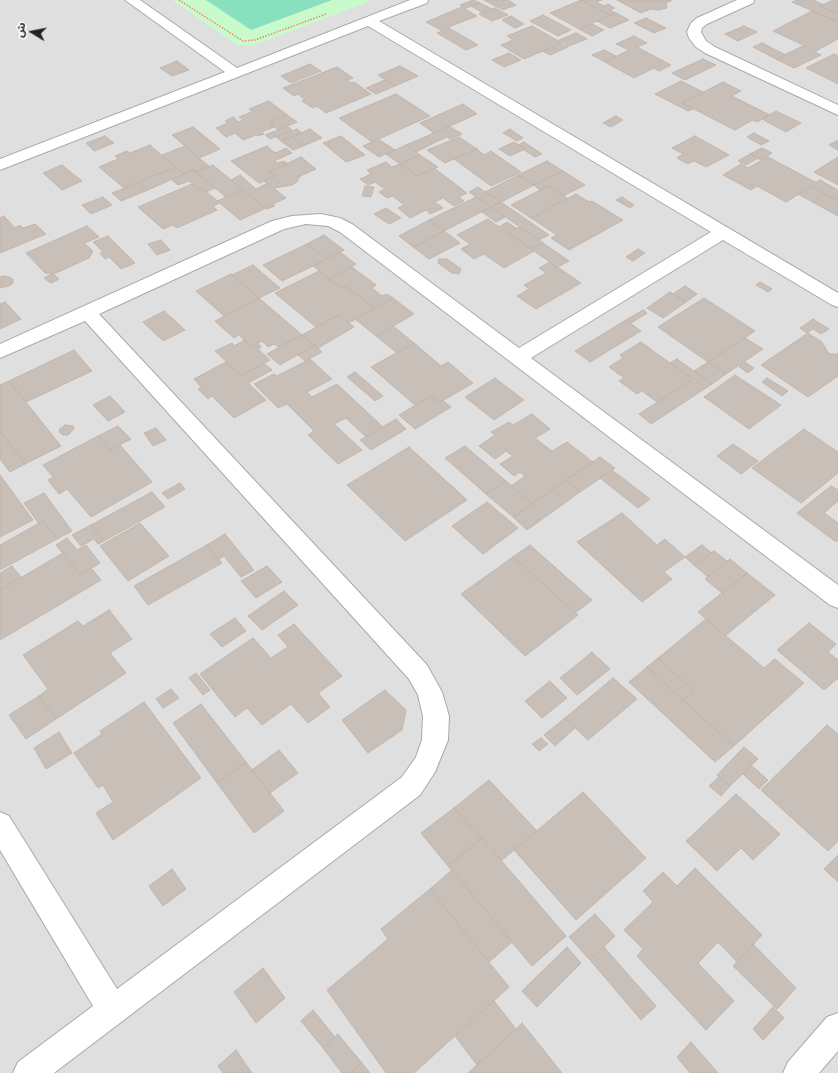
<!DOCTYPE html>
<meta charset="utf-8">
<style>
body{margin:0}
#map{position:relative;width:838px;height:1073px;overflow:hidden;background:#f2efe9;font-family:"Noto Sans","Noto Sans Arabic",sans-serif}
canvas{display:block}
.north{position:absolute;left:12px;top:12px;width:40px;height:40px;-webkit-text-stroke:3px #fff;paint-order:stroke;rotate:280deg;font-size:11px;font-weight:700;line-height:16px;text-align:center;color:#222}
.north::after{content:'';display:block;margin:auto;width:14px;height:18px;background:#222;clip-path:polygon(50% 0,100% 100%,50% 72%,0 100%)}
</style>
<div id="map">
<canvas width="838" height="1073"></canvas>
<div class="north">ش</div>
</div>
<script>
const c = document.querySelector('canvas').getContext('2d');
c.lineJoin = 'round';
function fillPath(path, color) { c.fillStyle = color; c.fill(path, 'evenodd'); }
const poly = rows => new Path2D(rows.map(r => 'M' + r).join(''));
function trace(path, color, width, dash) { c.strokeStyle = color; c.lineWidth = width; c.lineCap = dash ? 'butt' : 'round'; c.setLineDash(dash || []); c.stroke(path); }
fillPath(poly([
 [0,0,838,0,838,1073,0,1073]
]), '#e0dfdf');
fillPath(poly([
 [172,0,206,0,251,30,332,0,373,0,252,46,237,45]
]), '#c8facc');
fillPath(poly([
 [206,0,332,0,251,30]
]), '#88e0be');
const building = poly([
 [473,0,480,3,466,8,460,5,473,0],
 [484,0,508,0,516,5,503,10,484,0],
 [581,0,611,15,579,29,550,13,581,0],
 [581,0,602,0,596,2,604,6,608,4,615,8,610,10,616,13,611,15,581,0],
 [617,0,672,0,666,3,667,8,659,10,651,9,641,13,617,0],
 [797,0,813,0,824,5,820,6,838,14,838,22,792,2,797,0],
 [833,0,838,0,838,14,820,6,833,0],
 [480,3,492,9,483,13,471,6,480,3],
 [462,7,477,16,441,30,426,22,462,7],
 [495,8,508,15,492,21,479,14,495,8],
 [812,11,838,22,838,39,816,51,773,31,812,11],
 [616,13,629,20,610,28,597,21,616,13],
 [543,15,571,30,558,36,530,21,543,15],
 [511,16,524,24,515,28,502,20,511,16],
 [646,18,666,28,654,33,634,23,646,18],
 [592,24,604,30,592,36,579,29,592,24],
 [532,26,562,43,524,59,501,45,513,40,507,36,532,26],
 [744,26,757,32,738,41,725,34,744,26],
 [449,28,478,45,466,50,437,33,449,28],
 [576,33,587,39,569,46,559,40,576,33],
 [634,36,647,43,637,47,671,65,659,71,654,68,634,78,605,62,629,50,616,44,634,36],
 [560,43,568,47,550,55,543,51,560,43],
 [762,43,786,55,776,59,753,47,762,43],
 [803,46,821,55,794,68,776,59,803,46],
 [604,50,616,56,605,62,592,55,604,50],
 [509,53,521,60,504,67,492,60,509,53],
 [834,54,838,56,838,84,806,68,834,54],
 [703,59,716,65,685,80,672,73,703,59],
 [177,61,189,70,172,76,160,68,177,61],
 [310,64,321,71,291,83,281,76,310,64],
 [400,66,418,76,395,86,378,75,400,66],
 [337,67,353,78,347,80,352,83,354,82,371,94,326,113,317,106,313,108,302,101,305,100,298,94,294,96,283,88,337,67],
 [385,80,395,86,376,94,366,88,385,80],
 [681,81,703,92,682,103,693,109,688,111,655,94,681,81],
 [723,82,741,91,732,96,770,115,757,122,753,120,735,130,682,103,723,82],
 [396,94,430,116,372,142,339,118,396,94],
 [269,101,287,115,269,122,274,127,261,132,264,134,258,136,256,135,243,140,235,133,226,137,216,128,228,123,225,121,233,117,239,122,243,120,239,117,252,112,249,109,269,101],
 [463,104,477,114,434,133,420,123,463,104],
 [776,111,801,123,786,132,762,119,776,111],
 [287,115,297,122,278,130,269,122,287,115],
 [616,116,623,120,611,127,603,123,616,116],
 [287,126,292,130,270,139,265,135,287,126],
 [449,126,462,134,450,139,447,137,434,143,425,137,449,126],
 [193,127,220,149,199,158,172,135,193,127],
 [297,129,302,133,281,141,276,137,297,129],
 [310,129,322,138,303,146,292,137,310,129],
 [510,129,523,138,517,141,503,133,510,129],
 [754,133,769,141,761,145,747,137,754,133],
 [105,136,114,143,94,151,86,143,105,136],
 [341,136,365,155,346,162,323,143,341,136],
 [695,136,729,155,706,167,694,161,688,164,677,158,683,154,672,148,695,136],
 [292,137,303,146,293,150,281,141,292,137],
 [425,137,434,143,416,152,406,145,425,137],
 [459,137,477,149,445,163,427,150,459,137],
 [378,139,395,150,379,157,363,146,378,139],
 [838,140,838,150,829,145,838,140],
 [514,142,525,149,510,156,499,149,514,142],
 [524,142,542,154,535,157,524,150,525,149,518,145,524,142],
 [150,145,175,167,124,188,99,167,118,159,115,156,127,151,130,153,150,145],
 [406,145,420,155,400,164,386,154,406,145],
 [185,146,199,158,209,166,196,172,193,170,184,174,162,155,185,146],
 [267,146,275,153,286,148,292,153,274,161,278,163,284,161,288,164,269,172,275,176,264,181,259,183,231,161,267,146],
 [762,148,772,153,761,160,750,154,762,148],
 [477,149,484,155,491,151,521,172,491,186,454,159,477,149],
 [750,154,758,158,746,165,738,161,750,154],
 [420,155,438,167,417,176,400,164,420,155],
 [301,157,316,169,300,176,297,182,292,185,274,188,264,181,275,176,269,172,301,157],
 [768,157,817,183,786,202,757,186,751,190,723,175,741,164,748,168,768,157],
 [838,157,838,185,814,172,838,157],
 [547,161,563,171,534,185,518,175,547,161],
 [386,162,392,167,400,164,417,176,434,168,467,193,459,197,464,201,454,206,443,198,435,202,443,208,430,214,426,210,410,218,398,208,404,205,393,196,387,198,379,192,385,189,375,182,368,185,360,179,371,174,367,170,386,162],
 [62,165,82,181,62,190,43,173,62,165],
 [213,165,243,190,226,197,196,172,213,165],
 [175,167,184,174,148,190,139,182,175,167],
 [193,170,196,172,215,188,206,192,202,188,199,189,189,181,178,185,172,180,193,170],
 [563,171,585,185,563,196,548,186,540,190,534,185,563,171],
 [240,175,256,189,268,183,286,198,273,204,275,206,267,209,231,180,240,175],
 [518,175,534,185,501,202,485,192,518,175],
 [820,180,838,190,838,201,810,186,820,180],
 [139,182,148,190,121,201,112,193,139,182],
 [192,184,199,189,202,188,220,203,213,206,217,210,177,228,173,225,163,229,138,207,192,184],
 [365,186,374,187,371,197,362,196,365,186],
 [548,186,567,198,531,218,511,205,548,186],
 [810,186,838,201,838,216,798,194,810,186],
 [478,187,485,192,501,202,491,207,469,192,478,187],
 [243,190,266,208,240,220,217,201,243,190],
 [576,194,589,202,592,201,623,220,569,250,551,238,557,235,531,218,576,194],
 [103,197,112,205,91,214,82,205,103,197],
 [476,197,491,207,444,231,429,220,476,197],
 [622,197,634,205,630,208,616,200,622,197],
 [501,202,549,235,539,240,491,207,501,202],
 [491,207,505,217,496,222,482,212,491,207],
 [386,208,401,218,389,224,374,214,386,208],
 [4,216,15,228,20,225,23,228,35,224,46,234,0,253,0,218,4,216],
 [488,219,499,227,507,222,516,228,508,233,534,251,504,268,484,254,474,259,461,249,470,244,457,235,488,219],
 [429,220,444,231,413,247,399,236,429,220],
 [87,226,99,237,84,243,93,251,89,258,56,273,45,273,26,253,87,226],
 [519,227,539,240,543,243,531,249,508,233,519,227],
 [444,231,460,243,429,259,413,247,444,231],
 [324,235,344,250,327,259,307,244,324,235],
 [108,236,135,263,121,269,109,257,105,259,100,253,103,252,93,242,108,236],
 [161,240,170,250,157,255,148,244,161,240],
 [543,243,569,261,557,267,531,249,543,243],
 [307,244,327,259,282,281,263,265,307,244],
 [638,249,645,253,633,261,626,257,638,249],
 [340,252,356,264,329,279,313,266,340,252],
 [439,259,447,259,461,269,459,274,452,273,438,263,439,259],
 [550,262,581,283,536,309,517,296,529,289,524,285,546,273,539,268,550,262],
 [253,265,280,288,259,298,232,275,253,265],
 [352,267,376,285,372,288,382,296,387,294,393,298,375,308,345,286,341,288,329,279,352,267],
 [319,271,341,288,345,286,375,308,349,323,339,315,316,327,275,293,319,271],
 [53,273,59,279,51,283,44,278,53,273],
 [231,274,259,298,224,316,196,291,231,274],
 [3,276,9,277,13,279,13,283,9,286,0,288,0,277,3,276],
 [760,282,772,289,768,292,756,285,760,282],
 [685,286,697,294,686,302,673,294,685,286],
 [670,292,686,302,663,318,647,308,670,292],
 [259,298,302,335,278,347,274,344,268,347,262,341,251,347,239,335,234,338,215,321,259,298],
 [393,298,414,314,376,336,355,319,393,298],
 [704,298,755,331,708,362,658,327,704,298],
 [5,302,21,319,0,329,0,304,5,302],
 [643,310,647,313,631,323,626,320,643,310],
 [164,311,185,330,163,341,143,322,164,311],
 [339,315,354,327,318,348,302,335,339,315],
 [813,319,829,329,821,334,813,329,807,333,800,328,813,319],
 [626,320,641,331,590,362,575,351,626,320],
 [393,326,414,343,397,353,376,336,393,326],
 [808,333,822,342,829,354,838,354,838,376,808,397,761,365,808,333],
 [302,335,315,345,280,365,267,354,302,335],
 [745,338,763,349,726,374,708,362,745,338],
 [245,340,251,347,258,343,261,347,258,349,270,360,241,375,215,351,232,343,234,346,245,340],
 [641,342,670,363,693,379,657,402,642,391,637,394,619,381,624,378,609,367,623,358,620,355,641,342],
 [414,343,441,366,448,362,473,383,439,403,431,396,416,406,371,367,414,343],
 [315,345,322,352,305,361,298,355,315,345],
 [74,350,92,371,26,402,9,381,74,350],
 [310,359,332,379,307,392,312,397,337,384,383,427,366,437,346,418,334,424,362,450,338,464,308,435,314,431,287,404,278,408,254,384,274,374,277,376,310,359],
 [677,359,712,384,651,424,639,414,693,379,670,363,677,359],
 [226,362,241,375,264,363,272,370,248,383,266,400,234,418,212,396,208,399,198,389,201,387,194,379,226,362],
 [708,362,726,374,712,384,694,371,708,362],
 [745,362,754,368,748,373,739,367,745,362],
 [355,372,383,396,375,401,347,377,355,372],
 [735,375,781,405,749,429,704,397,735,375],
 [495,378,524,400,494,420,465,397,495,378],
 [767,378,788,391,782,396,762,382,767,378],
 [9,381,61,446,25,464,0,431,0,385,9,381],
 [110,396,125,412,108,421,93,405,110,396],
 [431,396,439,403,442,400,451,407,415,429,399,415,431,396],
 [532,414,550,429,535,438,552,451,567,442,593,462,532,504,511,486,525,476,520,472,514,476,500,464,513,456,506,451,495,459,479,446,495,435,491,432,509,422,513,425,532,414],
 [396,419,406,429,371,450,360,440,396,419],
 [65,425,73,426,74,429,68,435,63,435,60,433,59,430,65,425],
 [118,426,131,439,110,450,98,436,118,426],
 [156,428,166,440,153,446,144,433,156,428],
 [804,429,838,452,838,473,801,503,752,468,804,429],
 [0,431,25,464,10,472,0,459,0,431],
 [98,436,110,450,120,445,152,482,91,517,67,489,59,494,48,480,53,477,43,465,98,436],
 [733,444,758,461,741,474,717,456,733,444],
 [465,446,506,481,486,494,445,458,465,446],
 [409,447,467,500,405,541,347,485,409,447],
 [600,457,615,468,580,492,566,480,600,457],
 [612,470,650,499,638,508,600,478,612,470],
 [0,475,33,520,0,537,0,475],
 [566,480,580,492,527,530,513,517,566,480],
 [506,481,532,504,513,517,486,494,506,481],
 [180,483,185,489,168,499,162,493,180,483],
 [831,486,838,490,838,501,824,513,838,523,838,540,836,542,797,513,831,486],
 [152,492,165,507,104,541,91,525,152,492],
 [44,493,72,531,57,539,43,521,39,524,24,503,44,493],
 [487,502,518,528,483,554,452,526,487,502],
 [622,513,657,545,665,539,685,557,664,572,672,579,642,602,577,542,622,513],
 [43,521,57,539,0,570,0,545,43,521],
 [140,523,169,556,128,581,100,546,140,523],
 [91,525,104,541,98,544,94,539,81,546,72,535,91,525],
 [225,534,254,570,241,577,224,556,219,559,207,545,225,534],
 [67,538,77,550,86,545,100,563,80,575,56,545,67,538],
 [207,545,222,563,148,605,134,586,207,545],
 [530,545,592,600,575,613,513,557,530,545],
 [702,545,712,553,694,565,685,557,702,545],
 [714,551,727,561,708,577,694,565,714,551],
 [63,553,80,575,91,568,101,580,0,640,0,590,63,553],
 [513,557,578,615,525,656,461,594,513,557],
 [730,559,747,573,722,593,705,579,730,559],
 [12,566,21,577,0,590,0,573,12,566],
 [267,566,282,582,256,598,241,581,267,566],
 [747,573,775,595,725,636,698,612,747,573],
 [284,591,298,605,262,630,248,616,284,591],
 [109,610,132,639,110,653,126,673,56,719,39,696,48,689,23,655,78,621,83,626,109,610],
 [235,618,246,631,222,647,210,634,235,618],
 [706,619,764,668,775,659,804,683,734,746,683,700,694,691,658,658,706,619],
 [809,623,836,644,828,652,838,660,838,678,824,690,777,650,809,623],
 [294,624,342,676,318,693,330,707,308,723,291,704,262,725,247,708,235,717,200,674,253,638,271,658,288,647,278,635,294,624],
 [592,652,610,669,577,695,560,678,592,652],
 [658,658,694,691,683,700,647,667,658,658],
 [647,667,683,700,734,746,715,762,629,682,647,667],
 [196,673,210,690,203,695,189,678,196,673],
 [613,678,637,699,588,740,565,718,613,678],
 [550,681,567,698,542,718,525,701,550,681],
 [171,689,179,698,163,708,156,699,171,689],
 [385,690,406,710,402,730,368,753,342,720,385,690],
 [39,696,56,719,26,739,9,715,39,696],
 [144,702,201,778,113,840,96,813,113,802,103,785,98,788,74,753,102,734,100,731,144,702],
 [201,704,246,762,217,783,173,723,201,704],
 [565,718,575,728,555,746,544,735,565,718],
 [827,725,838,734,838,841,828,851,761,790,827,725],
 [59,732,72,753,46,769,34,748,59,732],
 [541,738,548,744,539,751,532,744,541,738],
 [744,747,758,759,730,786,717,775,744,747],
 [279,750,298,773,270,793,252,770,279,750],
 [246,762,284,811,254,833,217,783,246,762],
 [751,765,768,780,759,789,743,774,751,765],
 [719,777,730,786,721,796,709,786,719,777],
 [489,780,537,831,501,861,454,808,489,780],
 [583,792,646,858,576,920,514,850,583,792],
 [736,794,780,834,753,860,741,848,717,871,686,841,736,794],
 [454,808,482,838,448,866,421,833,454,808],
 [482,838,566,936,532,966,448,866,482,838],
 [838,855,838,882,824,869,838,855],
 [695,868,762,935,737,962,718,942,698,963,734,1001,706,1030,637,956,643,949,624,930,653,902,643,891,663,872,677,886,695,868],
 [172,869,186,889,163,906,149,886,172,869],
 [452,870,512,942,489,962,430,889,452,870],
 [430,889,509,987,414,1073,386,1073,327,990,388,939,381,929,430,889],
 [595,914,615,936,590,960,569,937,595,914],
 [753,944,796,988,777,1009,733,966,753,944],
 [567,947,581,963,537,1007,522,991,567,947],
 [604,947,656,1006,641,1020,590,960,604,947],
 [263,968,285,998,256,1023,234,992,263,968],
 [494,1001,516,1029,477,1065,455,1036,494,1001],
 [773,1007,784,1018,763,1040,753,1029,773,1007],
 [313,1010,335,1037,323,1048,301,1021,313,1010],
 [522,1023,562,1073,468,1073,516,1029,522,1023],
 [338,1034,362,1063,351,1073,342,1073,323,1048,338,1034],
 [691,1042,718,1073,690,1073,677,1057,691,1042],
 [236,1050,252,1073,223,1073,218,1066,236,1050],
 [362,1063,370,1073,351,1073,362,1063]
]);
fillPath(building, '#c7bfb8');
trace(building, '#c4b6ab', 1);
const minor = poly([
 [125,0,140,0,237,68,410,0,428,0,427,3,379,21,838,293,838,307,832,305,723,240,531,358,838,585,838,608,830,605,340,232,328,226,306,224,284,229,99,314,427,665,442,692,449,716,448,740,435,772,420,795,54,1073,13,1073,18,1062,93,1006,0,850,0,812,9,816,117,989,402,777,416,757,422,740,423,716,418,695,409,679,85,321,0,358,0,344,272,221,292,216,321,214,340,218,352,224,519,348,711,232,368,26,0,170,0,159,225,72,125,0],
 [737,0,754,0,753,3,707,24,702,28,701,32,706,41,715,47,838,105,838,115,705,53,696,47,689,38,687,32,691,23,697,18,737,0],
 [838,1013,838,1051,819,1073,783,1073,788,1062,827,1017,838,1013]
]);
trace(minor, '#a9a9a9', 2);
trace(poly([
 [179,0,243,41,255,40,326,14]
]), '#fa8072', 1.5, [1.5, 1.5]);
fillPath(minor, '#fff');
</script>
